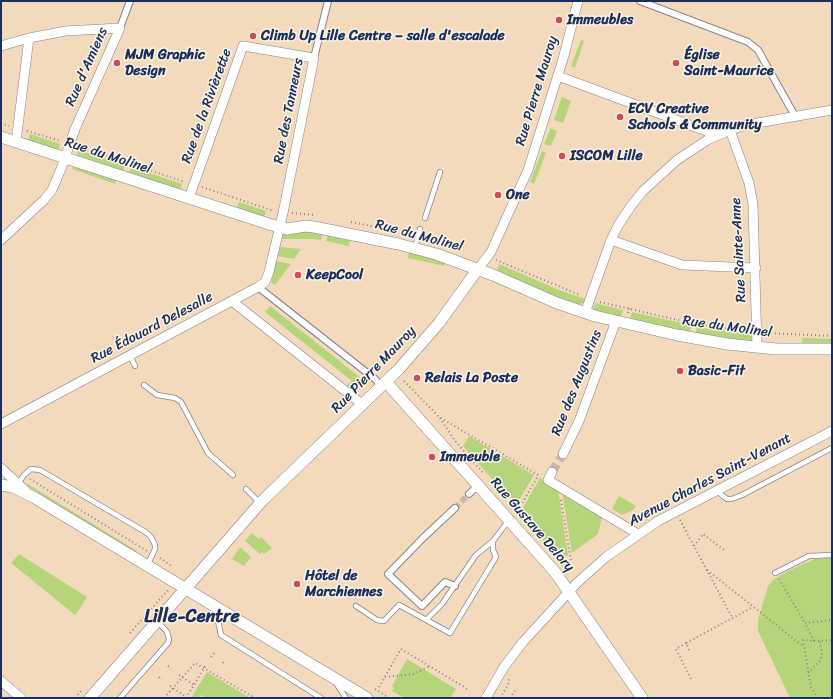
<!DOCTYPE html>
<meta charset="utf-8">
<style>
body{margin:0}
#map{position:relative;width:833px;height:699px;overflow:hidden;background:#f3dabc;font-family:Sriracha,sans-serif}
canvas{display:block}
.frame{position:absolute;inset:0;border:2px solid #1b2f5e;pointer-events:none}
</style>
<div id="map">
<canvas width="833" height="699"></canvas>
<div class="frame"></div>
</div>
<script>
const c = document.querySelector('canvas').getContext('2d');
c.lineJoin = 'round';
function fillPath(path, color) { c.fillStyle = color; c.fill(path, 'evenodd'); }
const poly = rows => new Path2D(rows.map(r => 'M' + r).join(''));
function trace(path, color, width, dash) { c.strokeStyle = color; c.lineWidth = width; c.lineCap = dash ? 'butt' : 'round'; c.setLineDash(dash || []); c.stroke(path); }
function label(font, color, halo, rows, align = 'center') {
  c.font = font + ' Sriracha,sans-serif'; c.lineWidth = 3; c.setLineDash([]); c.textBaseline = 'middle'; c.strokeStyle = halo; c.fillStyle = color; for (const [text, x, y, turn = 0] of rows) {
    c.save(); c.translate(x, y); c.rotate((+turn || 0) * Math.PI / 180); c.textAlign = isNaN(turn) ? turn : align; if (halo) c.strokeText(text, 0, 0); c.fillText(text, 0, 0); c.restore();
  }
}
fillPath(poly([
 [581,40,584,41,575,68,571,66],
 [562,97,571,101,563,123,554,120],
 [551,128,557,131,551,146,544,144],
 [30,134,60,144,58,150,28,140],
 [78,150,125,165,123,171,77,155],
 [542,151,546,153,534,184,530,182],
 [74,165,116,180,115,184,72,169],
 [131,167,182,184,180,190,129,172],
 [239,202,266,211,264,217,237,208],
 [306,231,323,233,321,240,313,239,282,239,283,234,293,234],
 [328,235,350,239,349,246,326,241],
 [280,247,301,249,294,259,278,256],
 [409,251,445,262,444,266,408,258],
 [276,261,291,264,275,285,271,283],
 [499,264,559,290,585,299,584,302,579,305,554,296,497,271],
 [595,303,623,310,621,317,593,310],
 [270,306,361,378,351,390,346,386,352,381,265,312],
 [632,312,691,325,690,332,630,319],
 [697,327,753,335,752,342,696,333],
 [802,338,832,339,832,343,802,345],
 [469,436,534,475,518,502,505,494,463,446],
 [540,478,558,489,568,555,559,560,520,513],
 [28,484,137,551,136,553,27,486],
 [562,492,602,517,598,534,572,553],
 [619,496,636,506,633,510,622,515,612,509],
 [252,533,259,539,261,537,272,548,264,554,262,552,260,554,245,541],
 [240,547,251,557,244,566,232,559],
 [19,554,87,597,77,613,75,615,11,563],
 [832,558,832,698,790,698,758,631,758,620,768,586,774,579,790,570,815,559],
 [407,659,456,689,450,698,404,698,392,691,394,688,392,686],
 [207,672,232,687,250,698,206,698,201,695,199,698,191,698]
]), '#b6d57b');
trace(poly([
 [455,508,469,494]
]), '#c8b8a9', 6, [6, 3]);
trace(poly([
 [552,472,563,454]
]), '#c8b8a9', 9, [9, 4.5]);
const service = poly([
 [425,218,440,172],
 [415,248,420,229],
 [130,356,135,366],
 [144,385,157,395,175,398,181,402,208,453,233,475],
 [18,484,24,475,31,469,40,470,147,533,151,537,155,545,155,549,147,566],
 [246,489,260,503],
 [717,491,723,496,727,499,732,499,742,495,832,448],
 [493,541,509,520],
 [775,573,809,556,832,555],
 [356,606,377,620,384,621,399,605,450,633,496,557,493,550,493,541,476,555,442,604,426,620],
 [223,612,218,621,221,635,321,698],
 [336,683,346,698],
 [120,698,168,643,169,639,167,632,158,622]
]);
const pedestrian = poly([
 [640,1,748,42,758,50,795,116],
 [120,28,130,1],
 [314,58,328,1],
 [258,287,375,379,379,384],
 [469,494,478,485],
 [455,586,445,582,422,606,388,574,423,538,455,508]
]);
const minor = poly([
 [1,46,29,38,66,31,120,28,75,129,61,169,52,190,44,200,1,240],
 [558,76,717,135],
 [730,130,749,183,753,204,757,347],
 [16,142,29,38],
 [611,240,682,265,756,268],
 [478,269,491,252,528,170,563,59,578,1],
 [232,301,363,405],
 [585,313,611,240,619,224,631,206,643,191,677,160,709,139,730,130,746,125,832,110],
 [1,424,258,287,265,282,269,272,283,213,314,58,243,46,189,198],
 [563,454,579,421,616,321],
 [1,468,26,491],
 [552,472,548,480,638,534],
 [1,681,21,698],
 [486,698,504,667,523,642,577,583,606,557,658,521,832,431]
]);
const tertiary = poly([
 [1,137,272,225,287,229,306,226,314,227,398,244,436,254,493,275,557,303,595,316,677,335,727,344,776,349,832,349],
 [386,382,555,572,642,698],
 [1,485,13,487,35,498,367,698],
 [90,698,262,501,399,369,439,323,478,269]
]);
trace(service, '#87848d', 6);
trace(pedestrian, '#87848d', 8);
trace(minor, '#87848d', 10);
trace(tertiary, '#87848d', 12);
trace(poly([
 [1,123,9,126],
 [27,131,61,141],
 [79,147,185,182],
 [202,187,274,211],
 [292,213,314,215],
 [351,222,386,229],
 [496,260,580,295],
 [600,302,691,323,746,332],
 [628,313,630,307],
 [767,333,832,336],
 [404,381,439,417,540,476],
 [440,418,455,441,484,474],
 [30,479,147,551],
 [561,500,571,561,562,566],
 [518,513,517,512,538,476],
 [680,520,733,619],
 [694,546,703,534,724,550],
 [160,558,173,567],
 [707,570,804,647],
 [779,579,805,623],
 [130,633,168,590],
 [814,641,832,640],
 [686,643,676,649,691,679],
 [689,650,686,643,753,607],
 [211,657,214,653],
 [223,663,225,660],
 [168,666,171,669],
 [808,673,820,661,822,655,820,641],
 [179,675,194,685],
 [159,677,162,680],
 [385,677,414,674,430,666],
 [170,686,186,697],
 [379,687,401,649,469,690],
 [375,689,389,698],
 [75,698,81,691],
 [164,698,195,663,255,698],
 [186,698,206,665],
 [500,698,508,685,509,679],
 [510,698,517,688],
 [818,698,811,687,803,640,814,641,805,623,832,620]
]), '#87848d', 2, [1, 3]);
trace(service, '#fff', 4.5);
trace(pedestrian, '#fff', 6);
trace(minor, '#fff', 9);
trace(tertiary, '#fff', 11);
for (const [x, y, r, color] of [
 [559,20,4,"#d1495b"],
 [253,36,4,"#d1495b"],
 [117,63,4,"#d1495b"],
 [676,63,4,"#d1495b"],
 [620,117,4,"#d1495b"],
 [562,156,4,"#d1495b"],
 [498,195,4,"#d1495b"],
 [298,275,4,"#d1495b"],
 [680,371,4,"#d1495b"],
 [417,378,4,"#d1495b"],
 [432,457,4,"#d1495b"],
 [297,584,4,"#d1495b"]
]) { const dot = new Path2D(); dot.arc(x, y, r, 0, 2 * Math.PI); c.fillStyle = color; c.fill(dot); trace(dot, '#fcf5e5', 1.5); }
label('bold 14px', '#1b2f5e', '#fcf5e5', [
 ["Immeubles",567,20],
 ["Climb Up Lille Centre – salle d'escalade",261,36],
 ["MJM Graphic",125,55],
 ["Design",125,71],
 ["Église",684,55],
 ["Saint-Maurice",684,71],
 ["ECV Creative",628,109],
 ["Schools & Community",628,125],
 ["ISCOM Lille",570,156],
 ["One",506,195],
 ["KeepCool",306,275],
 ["Basic-Fit",688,371],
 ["Relais La Poste",425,378],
 ["Immeuble",440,457],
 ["Hôtel de",305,576],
 ["Marchiennes",305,592]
], 'left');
label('14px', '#1b2f5e', '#fcf5e5', [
 ["Rue d'Amiens",87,67,-66],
 ["Rue Pierre Mauroy",537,91,-73],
 ["Rue de la Rivièrette",207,106,-70],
 ["Rue des Tanneurs",289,111,-79],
 ["Rue du Molinel",108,156,18],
 ["Rue du Molinel",419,236,15],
 ["Rue Sainte-Anne",739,250,-93],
 ["Rue du Molinel",727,327,8],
 ["Rue Édouard Delesalle",152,328,-28],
 ["Rue Pierre Mauroy",374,370,-46],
 ["Rue des Augustins",577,383,-68],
 ["Avenue Charles Saint-Venant",710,480,-28],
 ["Rue Gustave Delory",532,525,49]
]);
label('bold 18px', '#1b2f5e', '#fcf5e5', [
 ["Lille-Centre",192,617]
]);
</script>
